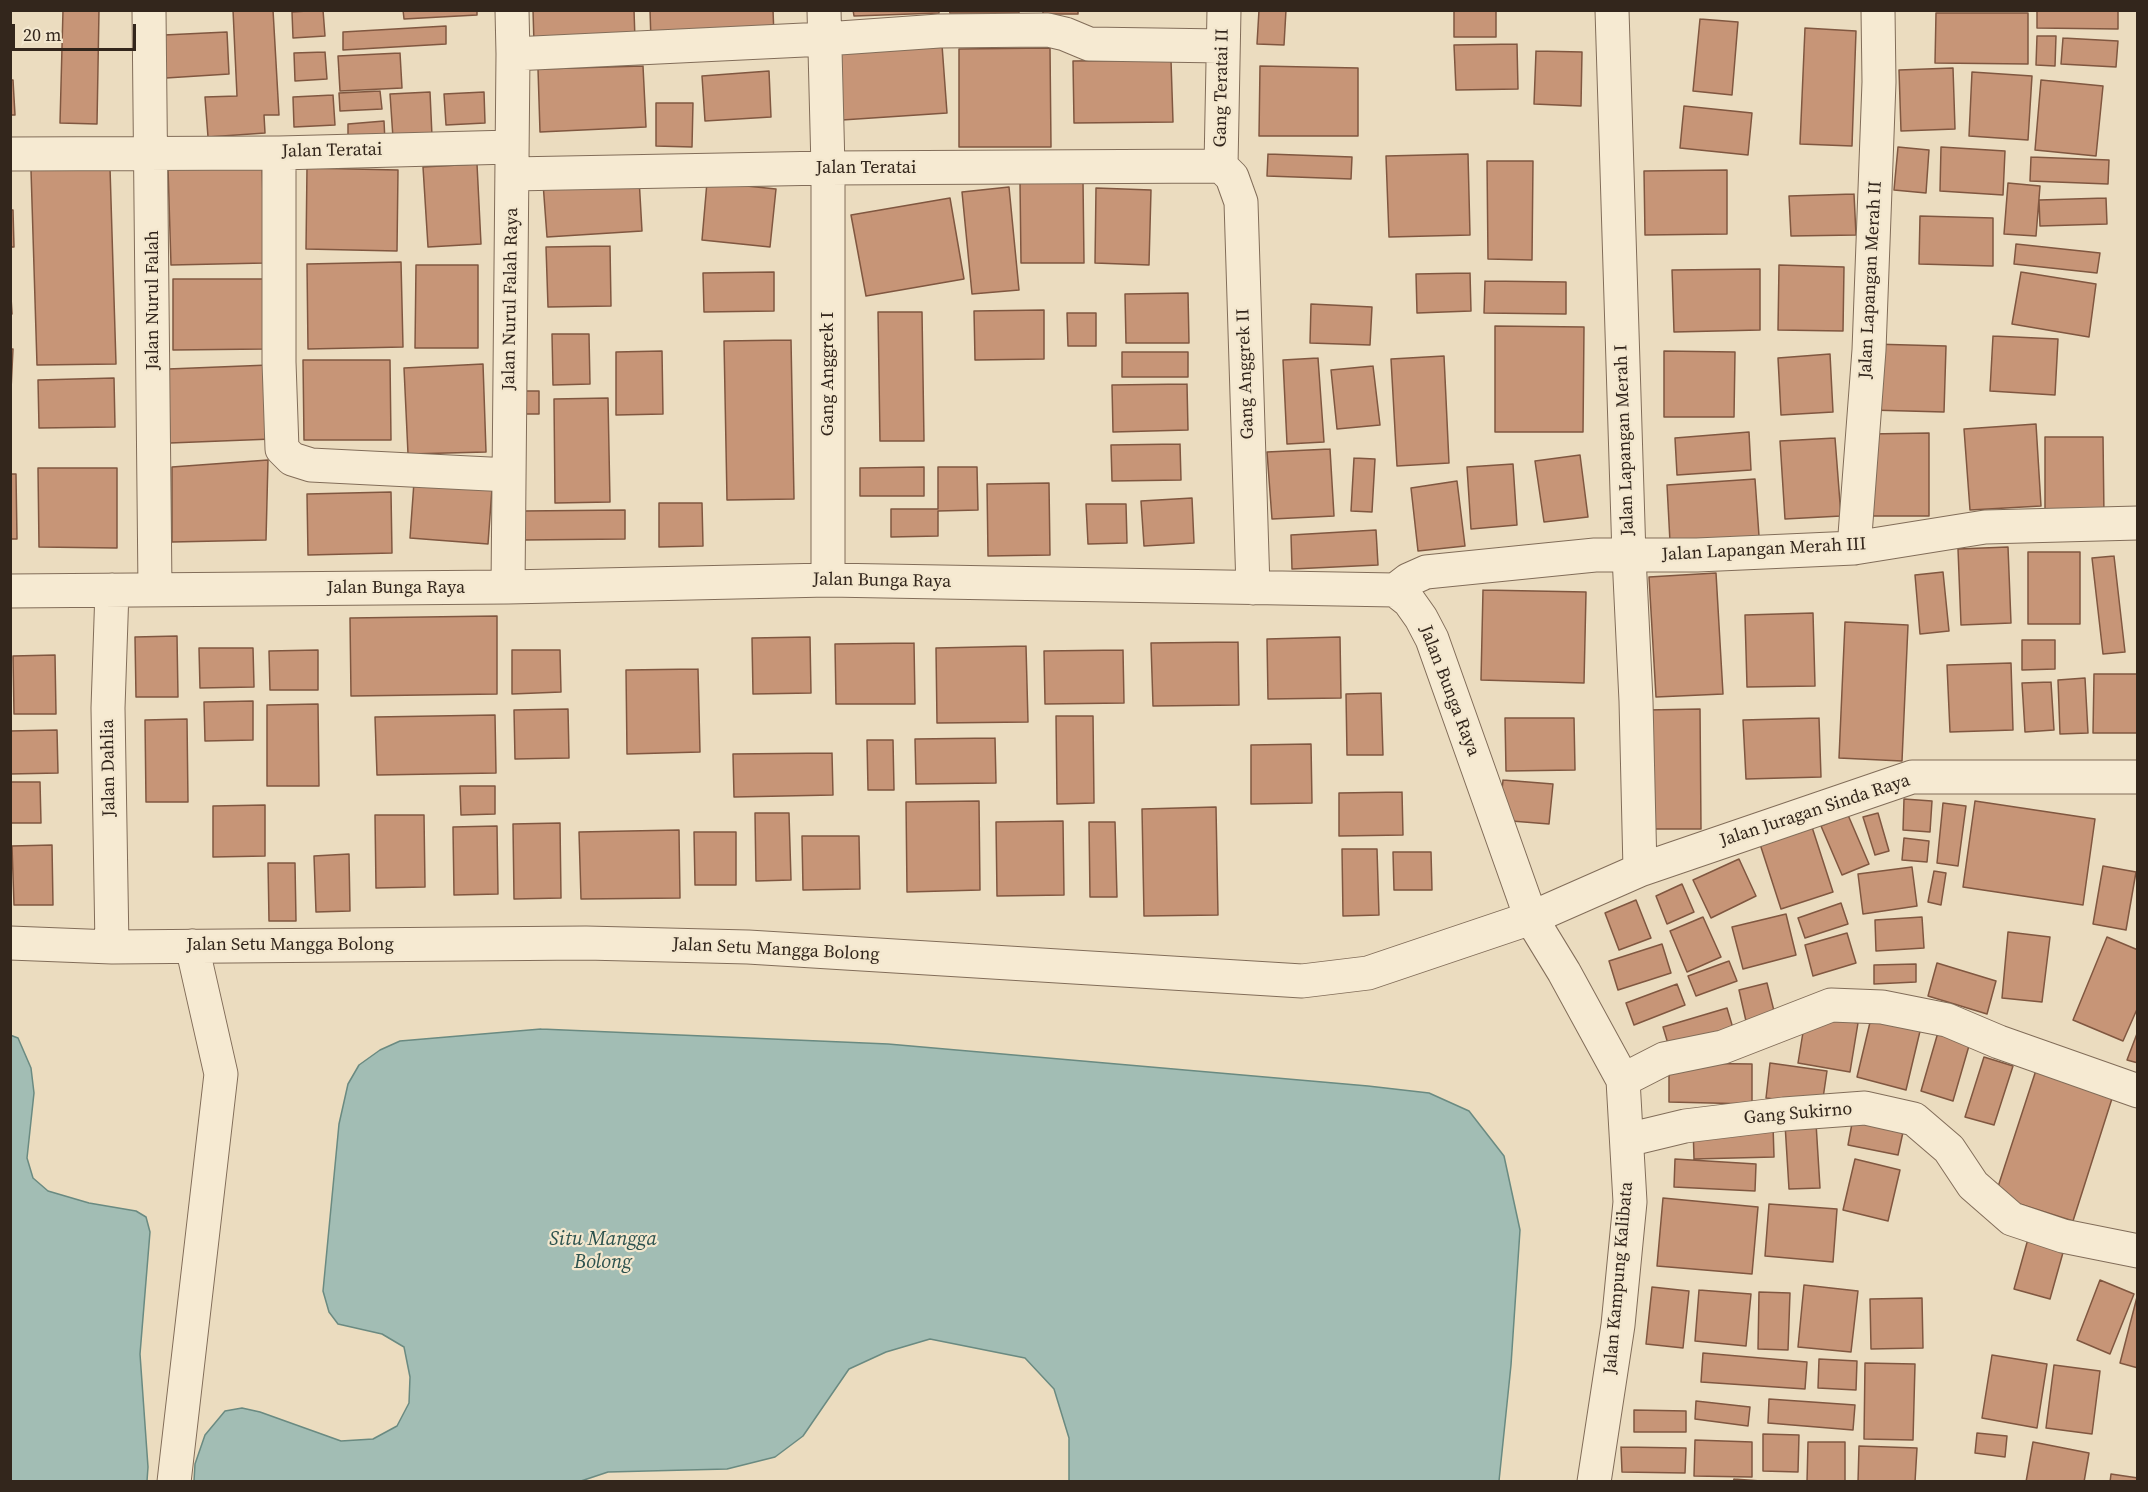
<!DOCTYPE html>
<style>
body{margin:0}
#map{position:relative;width:2148px;height:1492px;overflow:hidden;background:#ebdcbf;font-family:"Source Serif 4",serif}
canvas{display:block}
.frame{position:absolute;inset:0;border:12px solid #33261c;pointer-events:none}
.scale{position:absolute;left:12px;top:24px;width:124px;height:27px;box-sizing:border-box;border:3px solid #33261c;border-top:0;padding-left:8px;font-size:18px;line-height:21px;white-space:nowrap;color:#33261c;-webkit-text-stroke:4px #f3e7ce;paint-order:stroke}
</style>
<div id="map">
<canvas width="2148" height="1492"></canvas>
<div class="frame"></div>
<div class="scale">20 m</div>
</div>
<script>
const c = document.querySelector('canvas').getContext('2d');
c.lineJoin = 'round';
function fillPath(path, color) { c.fillStyle = color; c.fill(path, 'evenodd'); }
const poly = rows => new Path2D(rows.map(r => 'M' + r).join(''));
function trace(path, color, width, dash) { c.strokeStyle = color; c.lineWidth = width; c.lineCap = dash ? 'butt' : 'round'; c.setLineDash(dash || []); c.stroke(path); }
function label(font, color, halo, rows, align = 'center') {
  c.font = font + ' "Source Serif 4",serif'; c.lineWidth = 4.5; c.setLineDash([]); c.textBaseline = 'middle'; c.strokeStyle = halo; c.fillStyle = color; for (const [text, x, y, turn = 0] of rows) {
    c.save(); c.translate(x, y); c.rotate((+turn || 0) * Math.PI / 180); c.textAlign = isNaN(turn) ? turn : align; if (halo) c.strokeText(text, 0, 0); c.fillText(text, 0, 0); c.restore();
  }
}
const water = poly([
 [541,1029,888,1044,1368,1086,1429,1093,1469,1111,1504,1156,1520,1230,1511,1365,1499,1481,1069,1481,1069,1438,1054,1389,1025,1358,930,1339,886,1352,849,1369,803,1436,775,1457,727,1469,608,1472,578,1482,194,1481,195,1464,205,1435,225,1411,242,1408,260,1412,341,1441,373,1439,397,1426,409,1403,410,1377,404,1347,382,1334,338,1324,329,1312,323,1291,339,1124,348,1084,359,1065,380,1050,400,1041,541,1029],
 [10,1035,18,1038,31,1068,34,1093,27,1158,33,1178,48,1191,89,1203,136,1211,146,1217,150,1232,140,1354,148,1467,147,1481,11,1481,10,1035]
]);
fillPath(water, '#a2bdb4');
trace(water, '#6a8a81', 1.5);
const building = poly([
 [63,10,99,10,97,124,60,123,63,10],
 [233,10,273,10,279,115,264,115,265,133,208,137,205,97,237,96,233,10],
 [323,10,325,36,293,38,292,12,323,10],
 [403,10,477,10,477,15,404,19,403,10],
 [533,10,634,10,635,40,534,44,533,10],
 [650,10,773,10,774,36,651,41,650,10],
 [853,10,939,10,939,13,854,16,853,10],
 [949,10,1019,10,1019,13,950,13,949,10],
 [1043,10,1078,10,1078,14,1043,14,1043,10],
 [1259,10,1286,10,1284,45,1257,44,1259,10],
 [1454,10,1496,10,1496,37,1454,37,1454,10],
 [2037,10,2118,10,2118,29,2037,28,2037,10],
 [1936,13,2028,13,2028,64,1935,63,1936,13],
 [1700,19,1738,22,1732,95,1693,91,1700,19],
 [446,26,446,44,343,50,343,32,446,26],
 [1805,28,1856,31,1852,146,1800,144,1805,28],
 [227,32,229,74,166,78,164,35,227,32],
 [2037,36,2056,36,2055,66,2036,65,2037,36],
 [2063,38,2118,41,2116,67,2061,64,2063,38],
 [1517,44,1518,89,1456,90,1454,45,1517,44],
 [942,45,947,113,842,120,838,52,942,45],
 [1050,48,1051,147,959,147,959,49,1050,48],
 [1536,51,1582,52,1581,106,1534,104,1536,51],
 [325,52,327,79,295,81,294,53,325,52],
 [400,53,402,88,340,91,338,56,400,53],
 [1171,60,1173,122,1074,123,1073,61,1171,60],
 [643,66,646,127,540,132,538,69,643,66],
 [1260,66,1358,68,1358,136,1259,136,1260,66],
 [1953,68,1955,129,1901,131,1899,70,1953,68],
 [769,71,771,117,705,121,702,76,769,71],
 [1972,72,2032,76,2028,140,1969,136,1972,72],
 [10,80,13,80,15,115,10,115,10,80],
 [2041,80,2103,86,2096,156,2035,150,2041,80],
 [380,91,382,109,340,111,339,93,380,91],
 [430,92,432,136,393,138,390,94,430,92],
 [484,92,485,123,446,125,444,94,484,92],
 [333,95,335,125,294,127,293,97,333,95],
 [656,103,693,103,692,147,656,146,656,103],
 [1684,106,1752,113,1748,155,1680,148,1684,106],
 [384,121,385,142,348,144,348,124,384,121],
 [1898,147,1929,150,1926,193,1894,190,1898,147],
 [1941,147,2005,151,2003,195,1940,191,1941,147],
 [1268,154,1352,157,1351,179,1267,176,1268,154],
 [1468,154,1470,235,1389,237,1386,156,1468,154],
 [2031,157,2109,160,2108,184,2030,181,2031,157],
 [1487,161,1533,161,1532,260,1488,259,1487,161],
 [477,164,481,244,428,247,423,167,477,164],
 [262,165,265,263,171,265,168,168,262,165],
 [110,168,116,364,37,365,31,170,110,168],
 [307,168,398,170,397,251,306,249,307,168],
 [1727,170,1727,234,1645,235,1644,171,1727,170],
 [639,178,642,231,547,237,543,183,639,178],
 [1083,181,1084,263,1021,263,1020,182,1083,181],
 [707,182,776,189,770,247,702,240,707,182],
 [2008,183,2040,186,2036,236,2004,234,2008,183],
 [1009,187,1019,290,972,294,962,192,1009,187],
 [1096,188,1151,190,1149,265,1095,263,1096,188],
 [1854,194,1856,235,1791,236,1789,196,1854,194],
 [950,198,964,279,866,296,851,215,950,198],
 [2106,198,2107,224,2040,226,2039,200,2106,198],
 [10,210,13,210,14,247,10,247,10,210],
 [1920,216,1993,218,1993,266,1919,264,1920,216],
 [2016,244,2100,253,2097,273,2014,264,2016,244],
 [610,246,611,306,548,307,546,247,610,246],
 [401,262,403,347,308,349,307,264,401,262],
 [416,265,478,265,478,348,415,348,416,265],
 [1779,265,1844,267,1843,331,1778,330,1779,265],
 [1760,269,1760,330,1674,332,1672,270,1760,269],
 [774,272,774,311,704,312,703,273,774,272],
 [2021,272,2096,284,2089,337,2012,324,2021,272],
 [1470,273,1471,311,1417,313,1416,274,1470,273],
 [173,279,263,279,264,349,173,350,173,279],
 [10,280,12,314,10,314,10,280],
 [1485,281,1566,282,1566,314,1484,313,1485,281],
 [1188,293,1189,343,1126,343,1125,294,1188,293],
 [1311,304,1372,307,1370,345,1310,343,1311,304],
 [1044,310,1044,359,975,360,974,311,1044,310],
 [878,312,922,312,924,441,880,441,878,312],
 [1067,313,1096,313,1096,346,1068,346,1067,313],
 [1495,326,1584,327,1583,432,1495,432,1495,326],
 [552,334,589,334,590,384,553,385,552,334],
 [1993,336,2058,339,2055,395,1990,391,1993,336],
 [791,340,794,499,727,500,724,341,791,340],
 [1872,344,1946,346,1944,412,1870,410,1872,344],
 [10,349,13,349,11,390,10,390,10,349],
 [662,351,663,414,616,415,616,352,662,351],
 [1664,351,1735,352,1734,417,1664,417,1664,351],
 [1122,352,1188,352,1188,377,1122,377,1122,352],
 [1830,354,1833,412,1781,415,1778,358,1830,354],
 [1444,356,1449,463,1397,466,1391,359,1444,356],
 [1318,358,1324,442,1287,444,1283,360,1318,358],
 [303,360,390,360,391,440,304,440,303,360],
 [483,364,486,452,408,454,404,368,483,364],
 [269,365,272,439,170,443,168,369,269,365],
 [1373,366,1380,425,1337,429,1331,370,1373,366],
 [114,378,115,427,39,428,38,380,114,378],
 [1187,384,1188,430,1113,432,1112,385,1187,384],
 [515,391,539,391,539,414,516,414,515,391],
 [608,398,610,502,555,503,554,399,608,398],
 [2036,424,2041,506,1970,510,1964,429,2036,424],
 [1749,432,1751,470,1677,475,1675,438,1749,432],
 [1929,433,1929,516,1869,516,1869,434,1929,433],
 [2045,437,2103,437,2104,517,2045,517,2045,437],
 [1835,438,1841,516,1785,519,1780,441,1835,438],
 [1180,444,1181,480,1112,481,1111,445,1180,444],
 [1330,449,1334,516,1272,519,1267,452,1330,449],
 [1580,455,1588,517,1544,522,1535,461,1580,455],
 [1354,458,1375,459,1372,512,1351,511,1354,458],
 [268,460,266,540,172,542,172,467,268,460],
 [1513,464,1517,525,1471,529,1467,467,1513,464],
 [924,467,924,496,860,496,860,468,924,467],
 [938,467,977,467,978,510,938,511,938,536,891,537,891,509,938,509,938,467],
 [38,468,117,468,117,548,39,547,38,468],
 [10,474,16,474,17,539,10,539,10,474],
 [1755,479,1759,536,1670,542,1667,485,1755,479],
 [1457,481,1465,546,1418,551,1411,488,1457,481],
 [414,482,492,488,488,544,410,538,414,482],
 [1049,483,1050,555,988,556,987,484,1049,483],
 [391,492,392,553,308,555,307,494,391,492],
 [1192,498,1194,543,1144,546,1141,501,1192,498],
 [659,503,702,503,703,546,659,547,659,503],
 [1086,504,1126,504,1127,543,1088,544,1086,504],
 [625,510,625,539,523,540,523,511,625,510],
 [1376,530,1378,565,1292,569,1291,535,1376,530],
 [2008,547,2011,623,1961,625,1958,549,2008,547],
 [2028,552,2080,552,2080,624,2028,624,2028,552],
 [2114,556,2125,652,2103,654,2092,558,2114,556],
 [1943,572,1949,631,1920,634,1915,575,1943,572],
 [1716,573,1723,694,1656,697,1649,577,1716,573],
 [1483,590,1586,592,1584,683,1481,680,1483,590],
 [1813,613,1815,686,1747,687,1745,615,1813,613],
 [497,616,497,694,351,696,350,618,497,616],
 [1845,622,1908,625,1902,761,1839,758,1845,622],
 [177,636,178,697,136,697,135,637,177,636],
 [810,637,811,693,753,694,752,638,810,637],
 [1340,637,1341,698,1268,699,1267,639,1340,637],
 [2022,640,2055,640,2055,669,2022,670,2022,640],
 [1238,642,1239,705,1153,706,1151,643,1238,642],
 [914,643,915,704,836,704,835,644,914,643],
 [1026,646,1028,722,937,723,936,648,1026,646],
 [199,648,253,648,254,687,200,688,199,648],
 [318,650,318,690,270,690,269,651,318,650],
 [512,650,560,650,561,692,512,694,512,650],
 [1123,650,1124,703,1045,704,1044,651,1123,650],
 [55,655,56,714,14,714,13,656,55,655],
 [2011,663,2013,730,1950,732,1947,665,2011,663],
 [698,669,700,752,627,754,626,670,698,669],
 [2094,674,2137,674,2137,733,2093,733,2094,674],
 [2085,678,2088,733,2060,734,2058,680,2085,678],
 [2051,682,2054,730,2025,732,2022,683,2051,682],
 [1381,693,1383,755,1347,755,1346,694,1381,693],
 [253,701,253,740,205,741,204,702,253,701],
 [318,704,319,786,267,786,267,705,318,704],
 [568,709,569,758,515,759,514,710,568,709],
 [1700,709,1701,829,1648,829,1647,710,1700,709],
 [495,715,496,773,377,775,375,717,495,715],
 [1056,716,1093,716,1094,803,1057,804,1056,716],
 [1505,718,1574,718,1575,770,1506,771,1505,718],
 [1819,718,1821,777,1746,779,1743,720,1819,718],
 [187,719,188,802,146,802,145,720,187,719],
 [57,730,58,773,10,774,10,731,57,730],
 [995,738,996,783,916,784,915,739,995,738],
 [867,740,893,740,894,790,868,790,867,740],
 [1311,744,1312,803,1251,804,1251,745,1311,744],
 [832,753,833,795,734,797,733,754,832,753],
 [1503,780,1553,784,1549,824,1499,820,1503,780],
 [10,782,40,782,41,823,10,823,10,782],
 [460,786,495,786,495,814,461,815,460,786],
 [1402,792,1403,835,1339,836,1339,793,1402,792],
 [1904,799,1932,801,1930,832,1903,830,1904,799],
 [979,801,980,890,907,892,906,802,979,801],
 [1975,801,2095,819,2083,905,1963,887,1975,801],
 [1943,803,1966,806,1958,866,1937,863,1943,803],
 [265,805,265,856,213,857,213,806,265,805],
 [1216,807,1218,915,1144,916,1142,809,1216,807],
 [755,813,789,813,791,880,756,881,755,813],
 [1878,813,1889,851,1875,855,1863,817,1878,813],
 [375,815,424,815,425,887,376,888,375,815],
 [1848,815,1869,864,1842,875,1821,826,1848,815],
 [1063,821,1064,895,997,896,996,822,1063,821],
 [1089,822,1115,822,1117,897,1090,897,1089,822],
 [560,823,561,898,514,899,513,824,560,823],
 [1811,824,1833,892,1781,909,1759,841,1811,824],
 [497,826,498,894,454,895,453,827,497,826],
 [679,830,680,898,581,899,579,832,679,830],
 [694,832,736,832,736,885,695,885,694,832],
 [802,836,859,836,860,889,803,890,802,836],
 [1904,838,1929,841,1927,862,1902,860,1904,838],
 [52,845,53,905,14,905,12,846,52,845],
 [1342,849,1377,849,1379,915,1343,916,1342,849],
 [1393,852,1431,852,1432,890,1394,890,1393,852],
 [349,854,350,911,316,912,314,856,349,854],
 [1739,859,1756,896,1711,918,1693,880,1739,859],
 [268,863,295,863,296,921,269,921,268,863],
 [2103,866,2136,872,2126,930,2093,924,2103,866],
 [1912,867,1917,906,1863,914,1858,874,1912,867],
 [1934,871,1946,873,1941,905,1928,902,1934,871],
 [1682,884,1694,912,1667,924,1656,896,1682,884],
 [1636,900,1651,938,1619,950,1605,913,1636,900],
 [1841,903,1848,924,1805,938,1798,918,1841,903],
 [1786,914,1796,955,1743,969,1732,927,1786,914],
 [1703,917,1721,957,1687,972,1670,931,1703,917],
 [1922,917,1924,948,1876,951,1875,920,1922,917],
 [2008,932,2050,937,2042,1002,2002,998,2008,932],
 [1847,933,1856,963,1813,976,1805,945,1847,933],
 [2107,937,2138,950,2138,1007,2123,1041,2073,1020,2107,937],
 [1662,944,1671,973,1618,990,1609,961,1662,944],
 [1729,961,1737,981,1696,996,1688,976,1729,961],
 [1937,963,1996,981,1987,1014,1928,996,1937,963],
 [1916,964,1916,982,1874,984,1874,965,1916,964],
 [1767,983,1777,1023,1748,1030,1739,990,1767,983],
 [1677,984,1685,1005,1634,1025,1626,1003,1677,984],
 [1727,1008,1735,1035,1671,1054,1663,1027,1727,1008],
 [1806,1014,1858,1023,1850,1072,1798,1063,1806,1014],
 [1872,1014,1921,1027,1906,1090,1857,1077,1872,1014],
 [1941,1022,1973,1032,1953,1101,1921,1091,1941,1022],
 [2138,1031,2138,1063,2127,1060,2138,1031],
 [1984,1057,2013,1066,1994,1125,1965,1117,1984,1057],
 [2039,1061,2116,1086,2073,1221,1995,1196,2039,1061],
 [1669,1063,1752,1064,1752,1104,1669,1102,1669,1063],
 [1770,1063,1827,1071,1822,1105,1766,1098,1770,1063],
 [1854,1113,1905,1123,1898,1155,1848,1145,1854,1113],
 [1816,1123,1820,1188,1789,1189,1785,1124,1816,1123],
 [1773,1125,1774,1157,1694,1159,1693,1126,1773,1125],
 [1675,1159,1756,1164,1755,1191,1674,1187,1675,1159],
 [1855,1159,1900,1170,1888,1221,1843,1210,1855,1159],
 [1663,1198,1758,1207,1752,1274,1657,1266,1663,1198],
 [1769,1204,1837,1209,1833,1262,1765,1256,1769,1204],
 [2028,1239,2064,1249,2050,1299,2014,1289,2028,1239],
 [2100,1280,2134,1294,2110,1354,2077,1340,2100,1280],
 [1804,1285,1858,1291,1851,1352,1798,1347,1804,1285],
 [1652,1287,1689,1291,1683,1348,1646,1344,1652,1287],
 [1699,1290,1751,1294,1746,1346,1695,1341,1699,1290],
 [1759,1292,1790,1293,1788,1350,1758,1349,1759,1292],
 [2137,1297,2138,1297,2138,1368,2120,1363,2137,1297],
 [1922,1298,1923,1348,1871,1349,1870,1299,1922,1298],
 [1703,1353,1807,1362,1805,1389,1701,1382,1703,1353],
 [1992,1355,2047,1364,2037,1428,1982,1418,1992,1355],
 [1819,1359,1857,1361,1856,1390,1818,1388,1819,1359],
 [1865,1363,1915,1364,1913,1440,1864,1439,1865,1363],
 [2054,1365,2100,1371,2092,1434,2046,1428,2054,1365],
 [1769,1399,1855,1405,1853,1430,1768,1423,1769,1399],
 [1696,1401,1750,1407,1748,1426,1695,1419,1696,1401],
 [1634,1410,1686,1411,1686,1432,1634,1432,1634,1410],
 [1977,1433,2007,1436,2005,1457,1975,1453,1977,1433],
 [1763,1434,1799,1435,1798,1472,1763,1471,1763,1434],
 [1695,1440,1752,1442,1752,1477,1694,1476,1695,1440],
 [1808,1442,1845,1442,1845,1482,1807,1482,1808,1442],
 [2033,1442,2089,1453,2084,1482,2026,1482,2033,1442],
 [1859,1446,1917,1448,1915,1482,1858,1482,1859,1446],
 [1621,1447,1686,1448,1685,1473,1622,1472,1621,1447],
 [2111,1474,2138,1478,2138,1482,2110,1482,2111,1474],
 [1734,1479,1761,1481,1761,1482,1733,1482,1734,1479]
]);
fillPath(building, '#c79577');
trace(building, '#805740', 1.5);
const street = poly([
 [149,10,155,589],
 [824,10,828,168,828,580],
 [1612,10,1629,556,1636,701,1640,870],
 [513,54,825,39,939,31,1048,30,1065,34,1089,44,1223,46],
 [279,153,279,362,282,449,292,459,311,465,509,475],
 [10,154,279,153,512,147],
 [1221,166,1232,177,1241,202,1253,588],
 [1221,166,1224,10],
 [512,174,828,168,1221,166],
 [1854,548,1869,350,1879,82,1878,10],
 [508,587,513,54,512,10],
 [1395,590,1408,580,1426,572,1595,555,1697,555,1854,548,1985,527,2138,523],
 [10,591,508,587,828,580,1395,590,1409,601,1421,618,1432,639,1531,918,1564,972,1623,1080,1630,1202,1618,1325,1594,1482],
 [10,943,112,947,586,943,748,947,1302,981,1368,973,1531,918,1640,870,1912,777,2138,777],
 [112,947,108,708,112,590],
 [1623,1080,1664,1059,1723,1047,1831,1005,1882,1007,1947,1020,1999,1042,2138,1091],
 [1627,1140,1685,1126,1784,1114,1865,1108,1914,1119,1949,1149,1973,1185,2012,1219,2063,1236,2138,1251],
 [174,1482,221,1074,192,946]
]);
trace(street, '#826d59', 35);
trace(street, '#f6ead2', 33);
label('18px', '#33261c', '#f3e7ce', [
 ["Gang Teratai II",1222,88,-89],
 ["Jalan Teratai",332,151,-1],
 ["Jalan Teratai",866,168],
 ["Jalan Lapangan Merah II",1871,280,-87],
 ["Jalan Nurul Falah Raya",511,299,-89],
 ["Jalan Nurul Falah",153,300,-90],
 ["Gang Anggrek I",828,374,-90],
 ["Gang Anggrek II",1246,374,-92],
 ["Jalan Lapangan Merah I",1625,440,-92],
 ["Jalan Lapangan Merah III",1764,550,-3],
 ["Jalan Bunga Raya",882,581,1],
 ["Jalan Bunga Raya",396,588],
 ["Jalan Bunga Raya",1449,691,69],
 ["Jalan Dahlia",109,768,-91],
 ["Jalan Juragan Sinda Raya",1815,811,-18],
 ["Jalan Setu Mangga Bolong",290,945],
 ["Jalan Setu Mangga Bolong",776,950,3],
 ["Gang Sukirno",1798,1114,-5],
 ["Jalan Kampung Kalibata",1619,1278,-85]
]);
label('italic 20px', '#2c524e', '#f3e7ce', [
 ["Situ Mangga",603,1240],
 ["Bolong",603,1263]
]);
</script>
